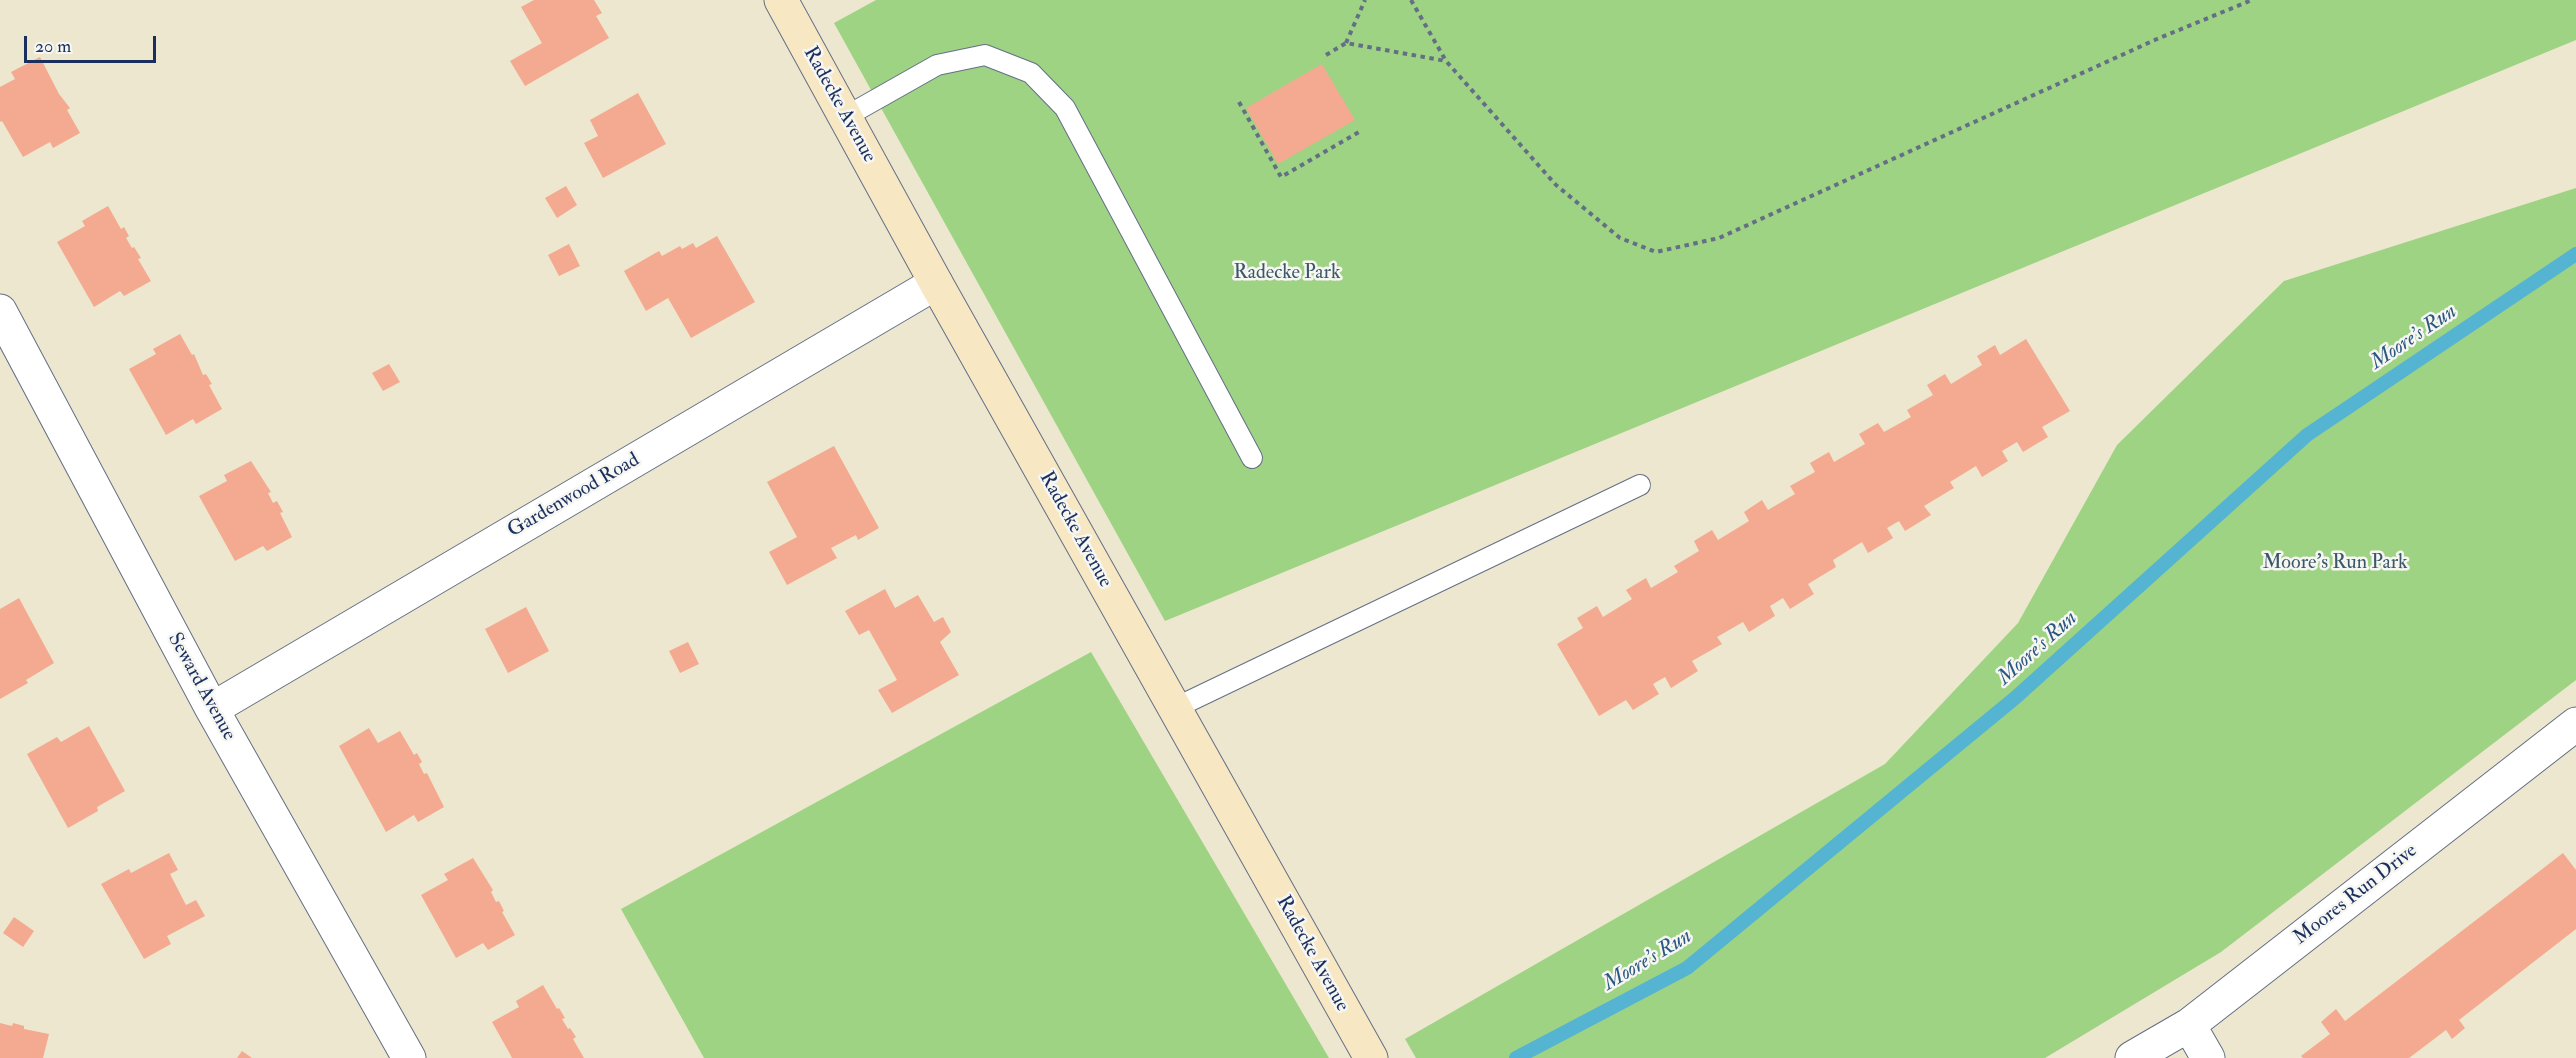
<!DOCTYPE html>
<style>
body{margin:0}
#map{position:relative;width:2576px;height:1058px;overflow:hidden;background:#ece7ce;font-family:"IM FELL Double Pica",serif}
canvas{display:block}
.scale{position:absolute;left:24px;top:36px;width:132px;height:27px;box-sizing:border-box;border:3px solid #1b2f5e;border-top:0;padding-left:8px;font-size:18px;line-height:21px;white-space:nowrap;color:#1b2f5e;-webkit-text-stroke:4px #f6f6f2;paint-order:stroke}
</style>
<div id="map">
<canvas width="2576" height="1058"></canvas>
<div class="scale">20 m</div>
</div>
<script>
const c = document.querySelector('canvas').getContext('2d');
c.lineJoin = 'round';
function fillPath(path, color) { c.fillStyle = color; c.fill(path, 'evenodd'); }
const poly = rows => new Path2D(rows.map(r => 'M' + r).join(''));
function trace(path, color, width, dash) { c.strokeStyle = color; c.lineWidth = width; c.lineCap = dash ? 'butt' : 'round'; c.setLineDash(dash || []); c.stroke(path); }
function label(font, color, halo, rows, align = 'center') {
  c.font = font + ' "IM FELL Double Pica",serif'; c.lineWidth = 5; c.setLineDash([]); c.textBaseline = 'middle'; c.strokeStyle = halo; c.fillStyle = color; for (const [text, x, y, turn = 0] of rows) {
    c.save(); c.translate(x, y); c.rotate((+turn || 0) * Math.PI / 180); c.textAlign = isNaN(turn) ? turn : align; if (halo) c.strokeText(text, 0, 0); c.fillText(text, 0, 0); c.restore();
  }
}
fillPath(poly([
 [876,0,2576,0,2576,40,1165,621,834,23],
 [2576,188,2576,680,2221,952,2045,1058,1416,1058,1405,1039,1885,764,2018,623,2117,445,2284,281],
 [1091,652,1329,1058,704,1058,621,909]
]), '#9ed384');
trace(poly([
 [1516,1058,1687,968,2015,698,2307,435,2576,254]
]), '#54b4d2', 14);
fillPath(poly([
 [534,0,594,0,602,13,596,16,609,38,525,86,510,61,542,43,521,7],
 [40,57,59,94,70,108,67,110,80,133,53,148,50,142,23,157,2,121,0,122,0,87,15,79,11,72],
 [1322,64,1355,120,1278,164,1246,108],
 [638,93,666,144,603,178,584,143,598,136,590,120],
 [566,186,577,205,557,218,545,198],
 [108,206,121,229,124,227,129,236,126,238,132,248,134,247,141,258,138,259,151,281,124,296,120,291,94,307,57,242,85,226,82,221],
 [717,236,755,302,691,338,668,298,646,311,624,271,659,251,662,256,680,246,682,249,693,243,696,248],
 [569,244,580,266,559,276,548,255],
 [180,334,192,355,194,354,203,375,206,374,212,384,209,385,222,409,196,424,193,419,166,435,129,369,156,354,153,349],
 [2026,339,2070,411,2042,427,2048,437,2023,452,2017,442,2002,451,2008,461,1982,477,1976,466,1950,482,1954,488,1924,506,1931,515,1905,531,1899,521,1887,528,1893,538,1868,553,1862,542,1833,560,1836,567,1808,584,1814,594,1790,609,1783,598,1770,606,1775,616,1749,632,1743,622,1717,637,1722,644,1692,661,1698,671,1671,688,1665,677,1653,684,1659,694,1633,710,1626,700,1599,716,1557,644,1583,628,1577,618,1597,606,1603,617,1632,599,1626,590,1646,578,1651,588,1678,572,1674,566,1699,551,1694,541,1712,530,1718,540,1749,521,1744,512,1762,500,1768,510,1795,494,1790,486,1815,472,1810,463,1829,452,1834,462,1865,444,1859,434,1878,423,1884,432,1911,417,1907,410,1933,395,1927,385,1945,374,1951,384,1982,365,1977,356,1995,345,2000,355],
 [389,364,400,382,383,391,372,373],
 [834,446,879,528,858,540,856,535,831,548,837,558,787,585,769,552,797,537,767,482],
 [251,461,271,492,268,493,273,503,277,501,283,512,280,513,292,537,267,551,263,546,235,561,199,496,227,481,224,475],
 [885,589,895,608,918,595,934,622,943,617,951,632,940,642,959,675,892,713,878,690,897,680,869,630,859,635,845,611],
 [19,598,54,663,26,680,28,683,0,699,0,609],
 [526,607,549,651,508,673,485,629],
 [688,642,699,664,680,673,669,651],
 [89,726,125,791,97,807,98,811,68,828,27,754,57,737,61,742],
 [369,728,378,743,400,731,414,755,417,753,422,762,419,764,424,774,427,773,444,807,418,822,414,815,386,832,339,746],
 [169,853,178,870,170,874,186,905,196,900,205,916,167,936,171,944,144,959,101,884,129,869,131,873],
 [2563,853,2576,870,2576,929,2459,1020,2465,1028,2452,1039,2446,1030,2409,1058,2303,1058,2301,1056,2330,1034,2321,1022,2336,1009,2345,1021],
 [473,858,493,890,491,892,496,902,499,901,504,911,502,912,515,935,488,950,483,943,456,958,421,895,448,880,444,874],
 [14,917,34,931,23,947,3,933],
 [543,985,557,1009,559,1008,565,1018,562,1019,568,1029,570,1028,576,1037,573,1039,584,1058,512,1058,510,1054,492,1022,519,1007,516,1001],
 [0,1023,12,1026,13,1023,24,1026,24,1029,49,1034,43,1058,0,1058],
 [242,1051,252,1058,237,1058]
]), '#f4aa90');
const lane = poly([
 [845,117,937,65,985,55,1031,73,1065,108,1252,458],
 [1175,708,1640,485]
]);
const street = poly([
 [0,311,212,709,409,1058],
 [212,709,936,283],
 [2189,1025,2208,1058],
 [2132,1058,2189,1025,2576,724]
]);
const secondary = poly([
 [781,0,936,283,1371,1058]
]);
trace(lane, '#646f85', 22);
trace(street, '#646f85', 35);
trace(secondary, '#646f85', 35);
trace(poly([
 [1411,0,1446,61,1556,185,1620,238,1656,252,1719,238,2157,39,2252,0],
 [1346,43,1365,0],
 [1326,55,1346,43,1446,61],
 [1239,102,1281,177,1359,132]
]), '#646f85', 4, [4.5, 4.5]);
trace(lane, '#fff', 20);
trace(street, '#fff', 33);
trace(secondary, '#f7e8c3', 33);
label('20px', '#1b2f5e', '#f6f6f2', [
 ["Radecke Avenue",839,105,61],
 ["Gardenwood Road",574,496,-30],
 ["Radecke Avenue",1075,530,61],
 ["Seward Avenue",201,687,61],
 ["Moores Run Drive",2356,895,-38],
 ["Radecke Avenue",1312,954,61]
]);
label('20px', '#3c5868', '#f6f6f2', [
 ["Radecke Park",1287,274],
 ["Moore's Run Park",2335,564]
]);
label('italic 21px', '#2c5781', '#f6f6f2', [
 ["Moore's Run",2414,338,-34],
 ["Moore's Run",2038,649,-42],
 ["Moore's Run",1648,961,-31]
]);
</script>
